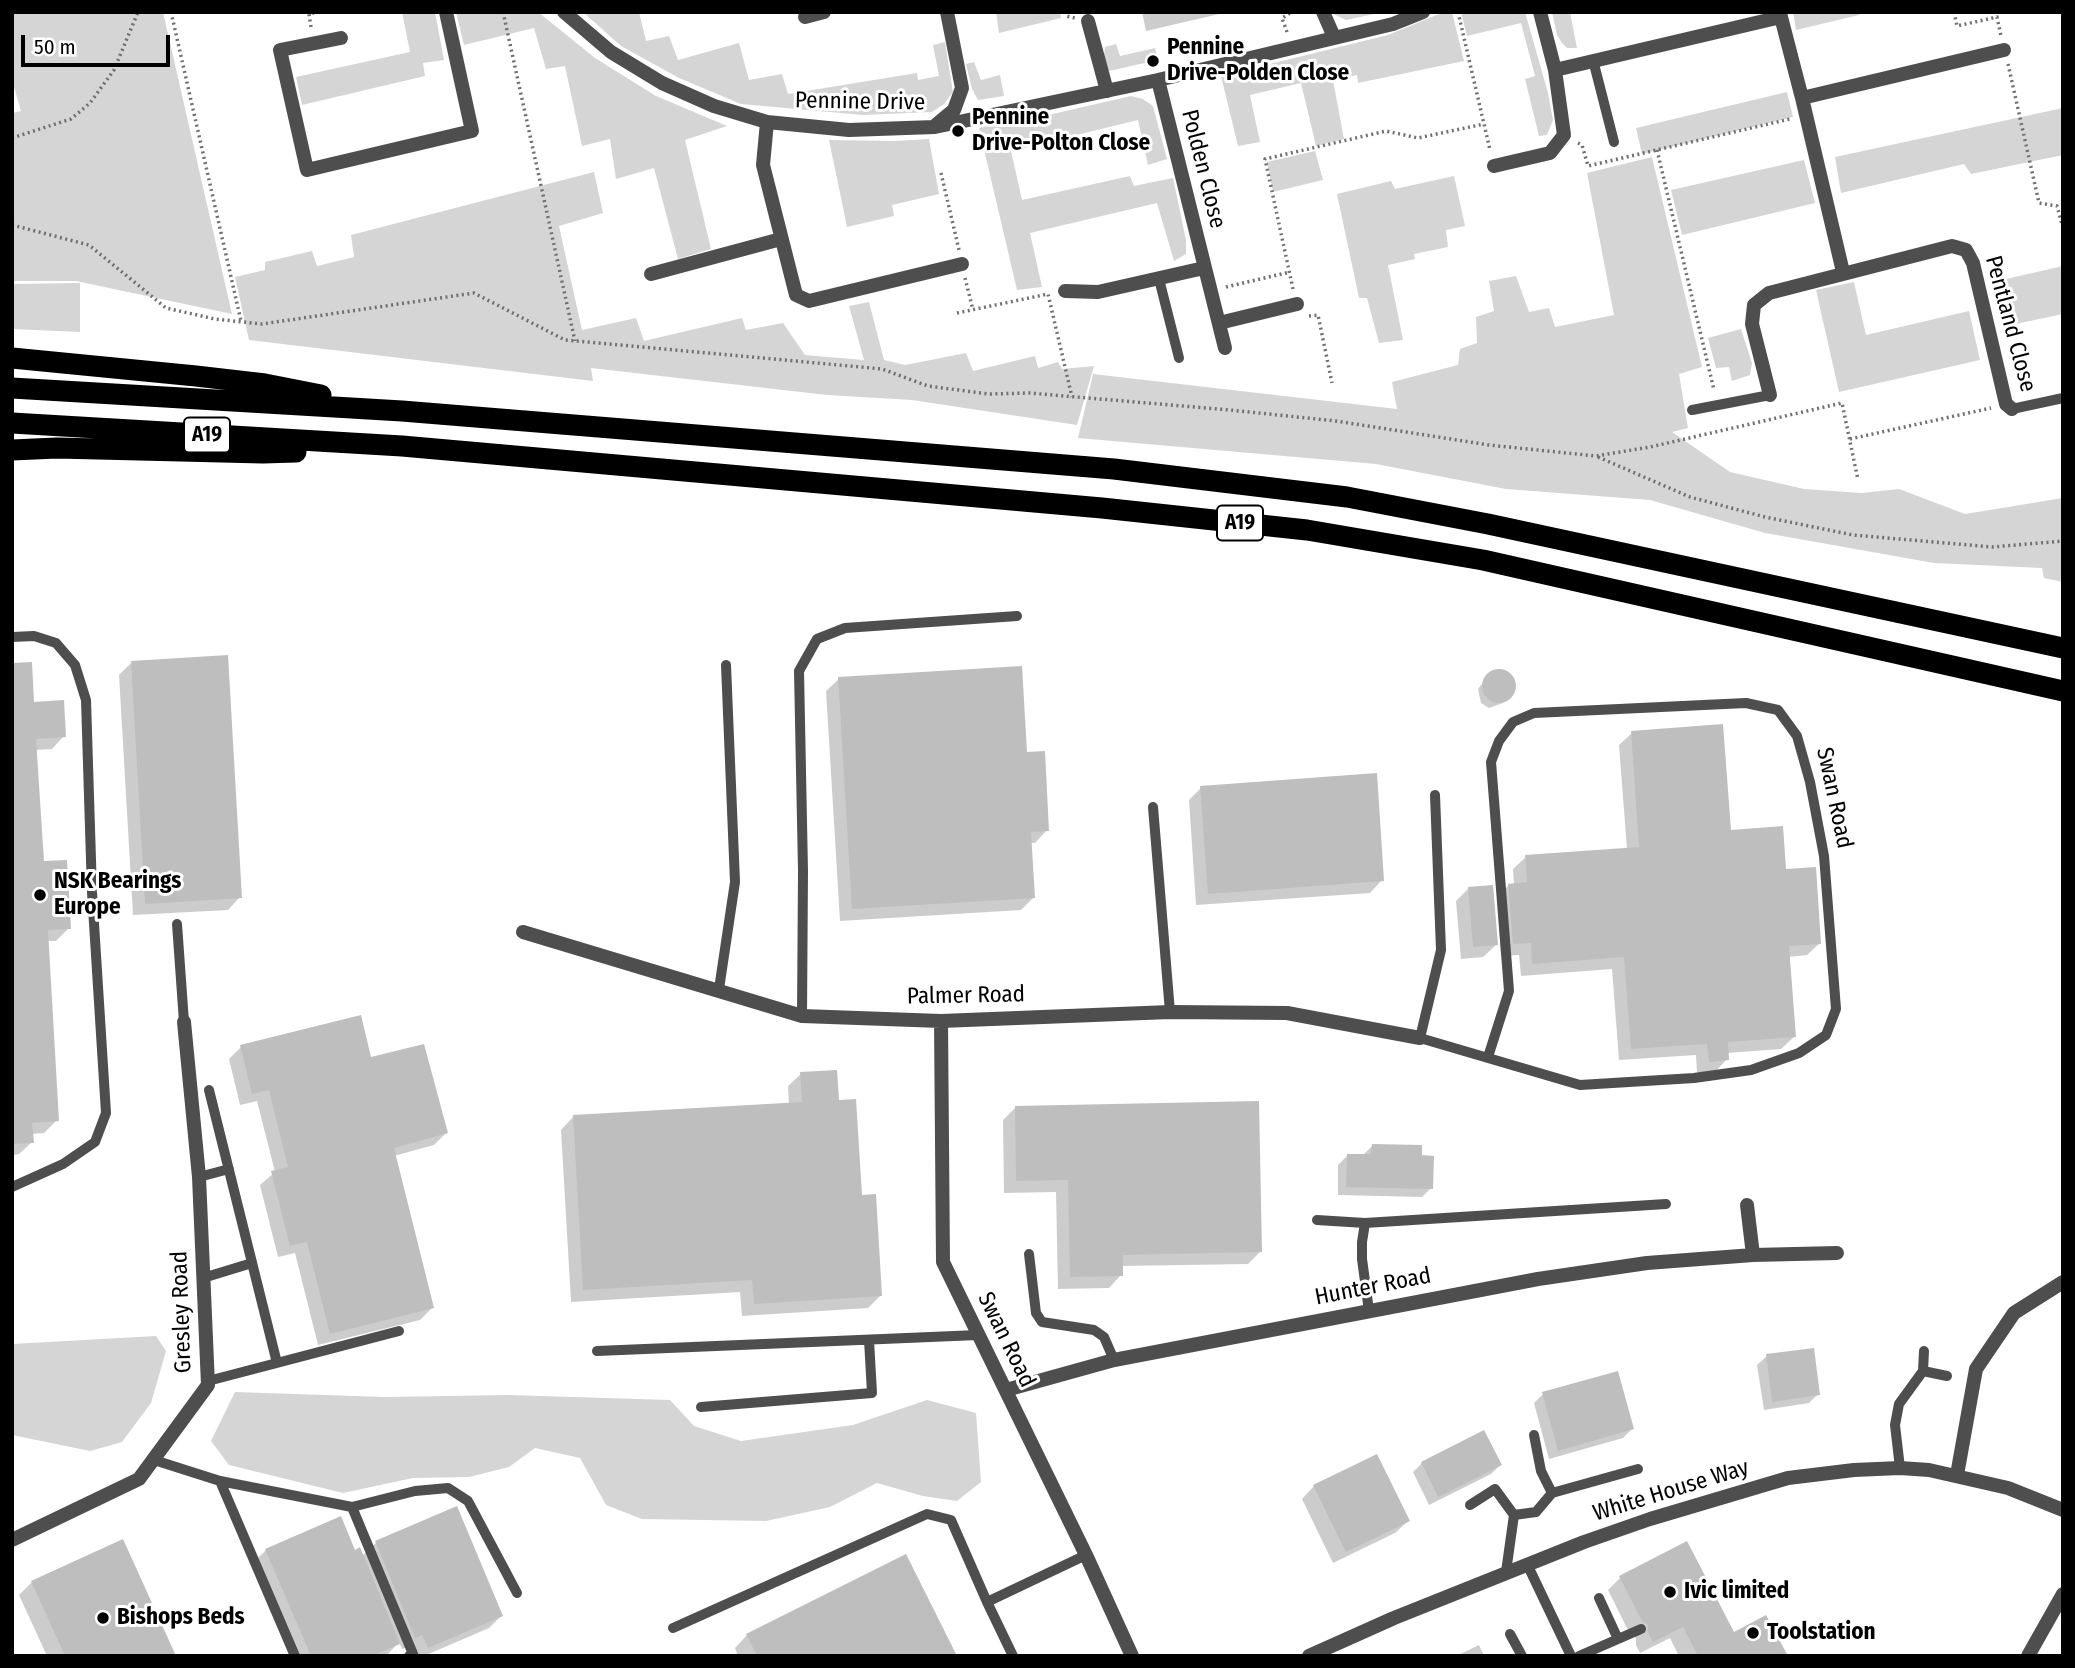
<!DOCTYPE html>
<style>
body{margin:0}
#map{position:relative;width:2075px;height:1668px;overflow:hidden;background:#fff;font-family:"Fira Sans Condensed",sans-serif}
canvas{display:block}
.frame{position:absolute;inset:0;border:14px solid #000;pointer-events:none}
.scale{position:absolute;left:21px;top:35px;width:149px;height:32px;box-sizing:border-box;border:4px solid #000;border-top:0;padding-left:9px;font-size:21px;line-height:24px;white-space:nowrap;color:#000;-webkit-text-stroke:5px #fff;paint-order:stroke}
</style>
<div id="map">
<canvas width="2075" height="1668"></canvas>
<div class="frame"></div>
<div class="scale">50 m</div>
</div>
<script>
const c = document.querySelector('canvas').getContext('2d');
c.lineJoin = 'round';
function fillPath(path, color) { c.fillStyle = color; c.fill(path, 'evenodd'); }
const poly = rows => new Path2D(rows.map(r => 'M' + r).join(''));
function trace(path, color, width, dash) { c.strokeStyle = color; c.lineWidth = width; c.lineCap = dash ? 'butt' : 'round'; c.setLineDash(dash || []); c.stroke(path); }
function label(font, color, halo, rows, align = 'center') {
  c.font = font + ' "Fira Sans Condensed",sans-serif'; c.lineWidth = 6; c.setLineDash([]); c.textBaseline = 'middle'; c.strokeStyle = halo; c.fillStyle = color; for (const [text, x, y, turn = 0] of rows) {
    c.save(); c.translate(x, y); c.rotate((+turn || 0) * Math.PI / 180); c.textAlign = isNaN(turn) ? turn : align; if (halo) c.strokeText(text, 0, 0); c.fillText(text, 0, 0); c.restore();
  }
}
fillPath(poly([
 [12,12,163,12,232,314,76,281,12,281,12,113,21,111,12,80],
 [402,12,435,12,444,60,423,63,425,76,302,105,296,77,410,52],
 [456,12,538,12,595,58,656,96,727,126,685,140,711,249,678,259,654,168,616,179,610,139,582,146,565,66,546,69,534,28,464,45],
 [583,12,639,12,646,41,669,36,678,60,739,43,749,80,782,74,788,94,917,73,918,80,939,76,933,45,945,42,953,92,944,104,932,112,863,115,741,104,679,78,621,46],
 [996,12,1060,12,1061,18,999,33],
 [1329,12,1384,12,1346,20],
 [1444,12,1452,12,1464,61,1358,83,1357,75,1333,80,1344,139,1316,146,1301,83,1250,95,1260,142,1238,146,1221,76,1388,35],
 [1461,12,1525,12,1548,93,1553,120,1547,135,1539,136,1525,79,1535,76,1521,23,1467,36],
 [1552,12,1570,12,1577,48,1567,48,1562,43,1557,35],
 [1793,12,1860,12,1859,15,1796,30],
 [1116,44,1120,56,1155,48,1158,60,1109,71,1103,62,1105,47],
 [974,62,981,80,1000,75,1004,96,978,100,972,89,966,64],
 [1787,92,1793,117,1642,154,1636,128],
 [1131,96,1143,99,1153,106,1167,159,1148,165,1138,120,1011,151,1022,200,1130,176,1134,186,1173,178,1186,240,1186,254,1174,261,1157,203,1030,233,1042,287,1017,290,979,128,1004,122,1005,125],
 [2063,108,2063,155,1971,174,1964,164,1841,193,1835,157],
 [929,139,939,194,892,205,894,216,847,227,829,140,895,141],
 [1315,151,1323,180,1273,192,1267,162],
 [1652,157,1702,367,1679,374,1688,428,1672,432,1730,472,1804,489,1862,493,1899,489,1965,514,2063,498,2063,582,2044,578,2042,568,1934,563,1765,533,1650,500,1506,489,1376,464,1078,438,1093,374,1397,409,1392,382,1458,365,1460,349,1477,343,1476,317,1494,311,1489,281,1516,276,1529,312,1549,308,1555,327,1614,315,1587,173],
 [1804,160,1815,203,1682,235,1671,190],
 [594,172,603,213,559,226,582,330,636,318,644,341,742,318,746,330,783,323,805,355,864,360,849,306,869,302,884,360,905,365,966,353,973,371,1035,356,1038,368,1058,362,1062,369,1094,366,1077,425,912,400,827,395,591,368,593,381,249,340,235,277,265,270,265,262,312,251,317,266,354,257,351,235],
 [1454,176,1465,226,1446,230,1448,247,1414,254,1415,259,1388,265,1403,340,1379,343,1367,298,1359,298,1337,194,1391,181,1395,189],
 [2063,266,2063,314,2006,326,1993,282],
 [1854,282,1866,335,1969,311,1980,360,1839,392,1816,290],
 [80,283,80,332,12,329,12,284],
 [1741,329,1752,363,1750,375,1732,381,1729,367,1716,368,1708,338],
 [156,1336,166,1351,151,1403,122,1442,90,1451,12,1435,12,1344],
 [235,1392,385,1397,508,1395,670,1400,694,1426,741,1441,853,1425,927,1400,976,1413,981,1482,957,1501,923,1496,877,1483,830,1507,766,1521,642,1519,606,1505,580,1458,535,1448,509,1467,469,1477,413,1478,343,1493,229,1465,211,1441]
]), '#d5d5d5');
fillPath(poly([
 [1142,12,1228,12,1146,31],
 [131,663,240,897,228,910,133,915,119,675],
 [12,665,32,704,64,736,52,749,35,750,42,863,69,928,56,941,46,941,57,1120,44,1133,31,1134,32,1142,19,1154,12,1155],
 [1499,671,1512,678,1514,688,1503,703,1489,708,1481,703,1478,689,1490,674],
 [839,679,1025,754,1047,830,1035,843,1030,843,1034,897,1021,910,840,921,826,691],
 [1632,733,1729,831,1784,871,1820,943,1807,955,1788,957,1794,1037,1781,1049,1727,1053,1727,1059,1715,1072,1697,1073,1696,1055,1619,1060,1612,969,1521,976,1519,955,1501,956,1497,898,1509,885,1514,885,1513,869,1526,857,1627,849,1619,745],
 [1201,788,1382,880,1370,893,1196,905,1189,800],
 [1469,888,1496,945,1483,957,1461,959,1456,901],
 [241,1047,370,1059,446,1133,434,1145,394,1156,432,1308,420,1320,318,1345,295,1253,278,1257,260,1185,275,1172,257,1101,240,1105,229,1059],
 [801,1074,837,1102,880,1296,868,1308,742,1316,740,1292,571,1302,561,1130,573,1117,789,1105,788,1086],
 [1015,1108,1261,1251,1248,1264,1121,1266,1121,1275,1109,1288,1058,1289,1056,1192,1004,1193,1003,1120],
 [1372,1146,1420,1157,1431,1188,1422,1197,1338,1195,1338,1165,1347,1156,1363,1155],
 [1767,1356,1818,1394,1809,1403,1764,1410,1757,1365],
 [1543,1394,1632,1429,1623,1438,1549,1459,1534,1403],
 [1422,1463,1500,1465,1491,1474,1429,1505,1413,1472],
 [1314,1486,1408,1521,1395,1533,1333,1563,1302,1499],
 [376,1543,501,1616,489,1628,424,1656,414,1656,409,1646,402,1649,399,1642,386,1656,294,1656,254,1562,266,1550,354,1552,362,1556],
 [1620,1578,1733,1634,1786,1656,1679,1656,1670,1638,1640,1653,1636,1645,1636,1638,1630,1634,1608,1590],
 [32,1582,174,1656,47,1656,19,1595],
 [747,1635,955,1656,738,1656,735,1648],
 [1479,1645,1484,1656,1456,1656]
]), '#0003');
fillPath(poly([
 [228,655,242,898,145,904,131,661],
 [32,662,34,702,64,700,66,737,36,739,44,861,67,860,71,929,48,930,59,1121,32,1123,34,1143,12,1144,12,663],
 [1022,666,1027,752,1045,751,1049,831,1031,832,1035,898,852,909,838,677],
 '1482 686a17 17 0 1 1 34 0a17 17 0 1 1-34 0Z',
 [1723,724,1731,830,1783,826,1786,869,1816,867,1821,944,1789,946,1796,1037,1728,1042,1729,1060,1709,1062,1707,1044,1631,1049,1624,957,1532,964,1531,943,1513,944,1508,884,1527,882,1525,855,1639,847,1631,731],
 [1377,773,1384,881,1208,894,1200,786],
 [1493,885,1498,945,1473,947,1468,887],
 [361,1015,371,1057,424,1044,448,1133,394,1148,434,1308,330,1334,307,1242,290,1246,271,1171,288,1167,269,1090,252,1094,240,1045],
 [837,1070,839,1100,856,1099,862,1195,876,1194,882,1296,754,1304,752,1280,583,1290,573,1115,802,1102,800,1072],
 [1259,1101,1262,1252,1123,1255,1123,1276,1070,1277,1068,1180,1016,1181,1015,1106],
 [1372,1144,1422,1145,1422,1155,1434,1156,1433,1189,1346,1187,1347,1154,1371,1154],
 [1814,1348,1820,1395,1772,1402,1766,1354],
 [1618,1371,1634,1429,1558,1451,1542,1392],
 [1484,1430,1502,1465,1438,1497,1421,1462],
 [1377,1454,1410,1521,1346,1552,1313,1485],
 [457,1506,503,1616,428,1648,422,1635,415,1638,375,1541],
 [341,1516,355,1550,360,1547,400,1644,372,1656,311,1656,265,1549],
 [123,1539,176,1656,65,1656,31,1581],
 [1687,1541,1734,1632,1766,1615,1788,1656,1698,1656,1683,1627,1653,1642,1648,1632,1648,1625,1642,1621,1619,1576],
 [906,1554,957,1656,757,1656,746,1634]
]), '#bebebe');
trace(poly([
 [171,12,241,321],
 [503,12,575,341],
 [1065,12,1066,16,1075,18],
 [1458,12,1490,150],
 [1954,12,1957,26,1997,17,2001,36],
 [311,27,309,14,318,12],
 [1287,32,1282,18,1292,12],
 [2008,64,2039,203,2057,206,2063,228],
 [12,138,71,119,90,103,114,70,138,12],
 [1578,143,1582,145,1588,166,1790,119],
 [1657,150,1714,390],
 [941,173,959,250],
 [12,225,89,245,166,308,215,319,262,324,474,293,565,340,882,369,928,386,989,394,1029,393,1230,410,1336,421,1489,445,1596,456,1650,447,1842,403,1858,480],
 [965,278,973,310],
 [1226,287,1290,272],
 [1293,289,1265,159,1386,131,1418,138,1484,124],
 [957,313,1048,294,1072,397],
 [1309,316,1318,315,1332,383],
 [1850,439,1991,408],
 [1598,457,1690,497,1765,517,1853,535,1992,547,2063,541]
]), '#707070', 3.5, [2, 3.5]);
trace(poly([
 [1593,60,1614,142],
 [1159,279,1179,358],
 [2012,409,2063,398],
 [1692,410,1770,395],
 [12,637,34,636,56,643,75,665,86,700,92,892,106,1113,95,1142,63,1164,12,1187],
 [1435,795,1441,950,1420,1038,1580,1085,1694,1078,1751,1070,1799,1053,1826,1035,1836,1009,1824,856,1810,782,1797,736,1778,710,1746,703,1534,713,1513,722,1499,741,1491,762,1509,991,1488,1057],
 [1153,807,1170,1012],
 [177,924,184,1022],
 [719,989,735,882,726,665],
 [802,1016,803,871,799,671,817,639,845,628,1017,616],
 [209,1090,277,1363],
 [199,1177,229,1169],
 [1317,1220,1365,1223],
 [1029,1254,1036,1313,1042,1322,1094,1330,1104,1337,1114,1360],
 [203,1278,252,1263],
 [1369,1311,1362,1259,1362,1242,1365,1223,1666,1204],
 [597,1351,978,1335],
 [1923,1371,1947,1376],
 [208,1381,399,1331],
 [701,1407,872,1393,869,1340],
 [154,1460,220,1481,352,1507,413,1654,409,1656],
 [1900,1468,1895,1425,1899,1404,1923,1371,1924,1351],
 [220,1481,295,1656],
 [1552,1493,1638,1469],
 [1470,1505,1495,1489,1514,1515,1536,1512,1552,1493,1541,1471,1534,1435],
 [352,1507,415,1491,448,1488,468,1501,517,1593],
 [1527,1564,1571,1656],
 [1506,1572,1514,1515],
 [1599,1598,1618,1639],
 [987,1602,1013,1656],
 [673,1628,927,1514,951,1520,987,1602,1086,1555],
 [1510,1634,1522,1656],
 [1579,1656,1641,1629]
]), '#4e4e4e', 10);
trace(poly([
 [564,12,611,52,662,83,714,106,767,122,849,130,935,127,1158,80,1393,24,1423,12],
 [1323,12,1334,37],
 [805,17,824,12],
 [1781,17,1802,98,1843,272],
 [1088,21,1107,91],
 [341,38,280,50,307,170,472,131,446,12],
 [1555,70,1781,17,1780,12],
 [1158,80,1225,348],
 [1802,98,2004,50],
 [767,122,763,165,796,295,809,301,962,264],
 [936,125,954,110,962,88,947,12],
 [1494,166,1550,153,1564,135,1555,70,1540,12],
 [651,274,781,239],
 [1065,291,1098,292,1204,268],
 [1219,323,1297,304],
 [1770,395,1752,324,1754,305,1769,293,1952,246,1966,250,1973,263,2006,404,2012,409],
 [523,932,802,1016,941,1021,1170,1012,1287,1013,1420,1038],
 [941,1021,943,1262,1086,1555,1132,1656],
 [1747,1205,1753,1255],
 [1006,1390,1114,1360,1538,1279,1647,1263,1753,1255,1837,1253],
 [1957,1475,1976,1369,2014,1313,2063,1282],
 [12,1540,139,1479,208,1385,199,1177,184,1022],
 [1309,1656,1394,1618,1584,1542,1650,1519,1788,1478,1854,1470,1900,1468,1929,1470,2008,1488,2063,1510],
 [2028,1656,2063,1594]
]), '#4e4e4e', 14);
trace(poly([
 [12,358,196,376,265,384,321,395],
 [12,388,402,411,1114,469,1347,497,1488,524,2063,648],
 [12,423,402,446,1102,508,1307,530,1483,560,2063,691],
 [12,450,57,448,263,453,296,452]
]), '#000', 21);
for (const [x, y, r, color] of [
 [1153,61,7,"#000"],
 [958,131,7,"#000"],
 [40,895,7,"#000"],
 [1670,1592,7,"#000"],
 [103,1618,7,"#000"],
 [1753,1633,7,"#000"]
]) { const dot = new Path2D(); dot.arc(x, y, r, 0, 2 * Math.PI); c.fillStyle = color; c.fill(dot); trace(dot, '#fff', 2.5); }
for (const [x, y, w] of [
 [207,435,46],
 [1240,523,46]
]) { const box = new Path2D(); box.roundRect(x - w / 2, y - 17.5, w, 35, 5); c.fillStyle = '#fff'; c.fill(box); trace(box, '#000', 2); }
label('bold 21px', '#000', null, [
 ["A19",207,435],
 ["A19",1240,523]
]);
label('bold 23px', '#000', '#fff', [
 ["Pennine",1167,48],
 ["Drive-Polden Close",1167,74],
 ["Pennine",972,118],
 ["Drive-Polton Close",972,144],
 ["NSK Bearings",54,882],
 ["Europe",54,908],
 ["Ivic limited",1684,1592],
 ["Bishops Beds",117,1618],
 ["Toolstation",1767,1633]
], 'left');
label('23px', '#000', '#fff', [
 ["Pennine Drive",860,102,1],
 ["Polden Close",1203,169,76],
 ["Pentland Close",2010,324,75],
 ["Swan Road",1834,798,78],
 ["Palmer Road",966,996,-1],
 ["Hunter Road",1373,1287,-11],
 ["Gresley Road",182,1312,-92],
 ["Swan Road",1006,1340,64],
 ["White House Way",1671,1491,-17]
]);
</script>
